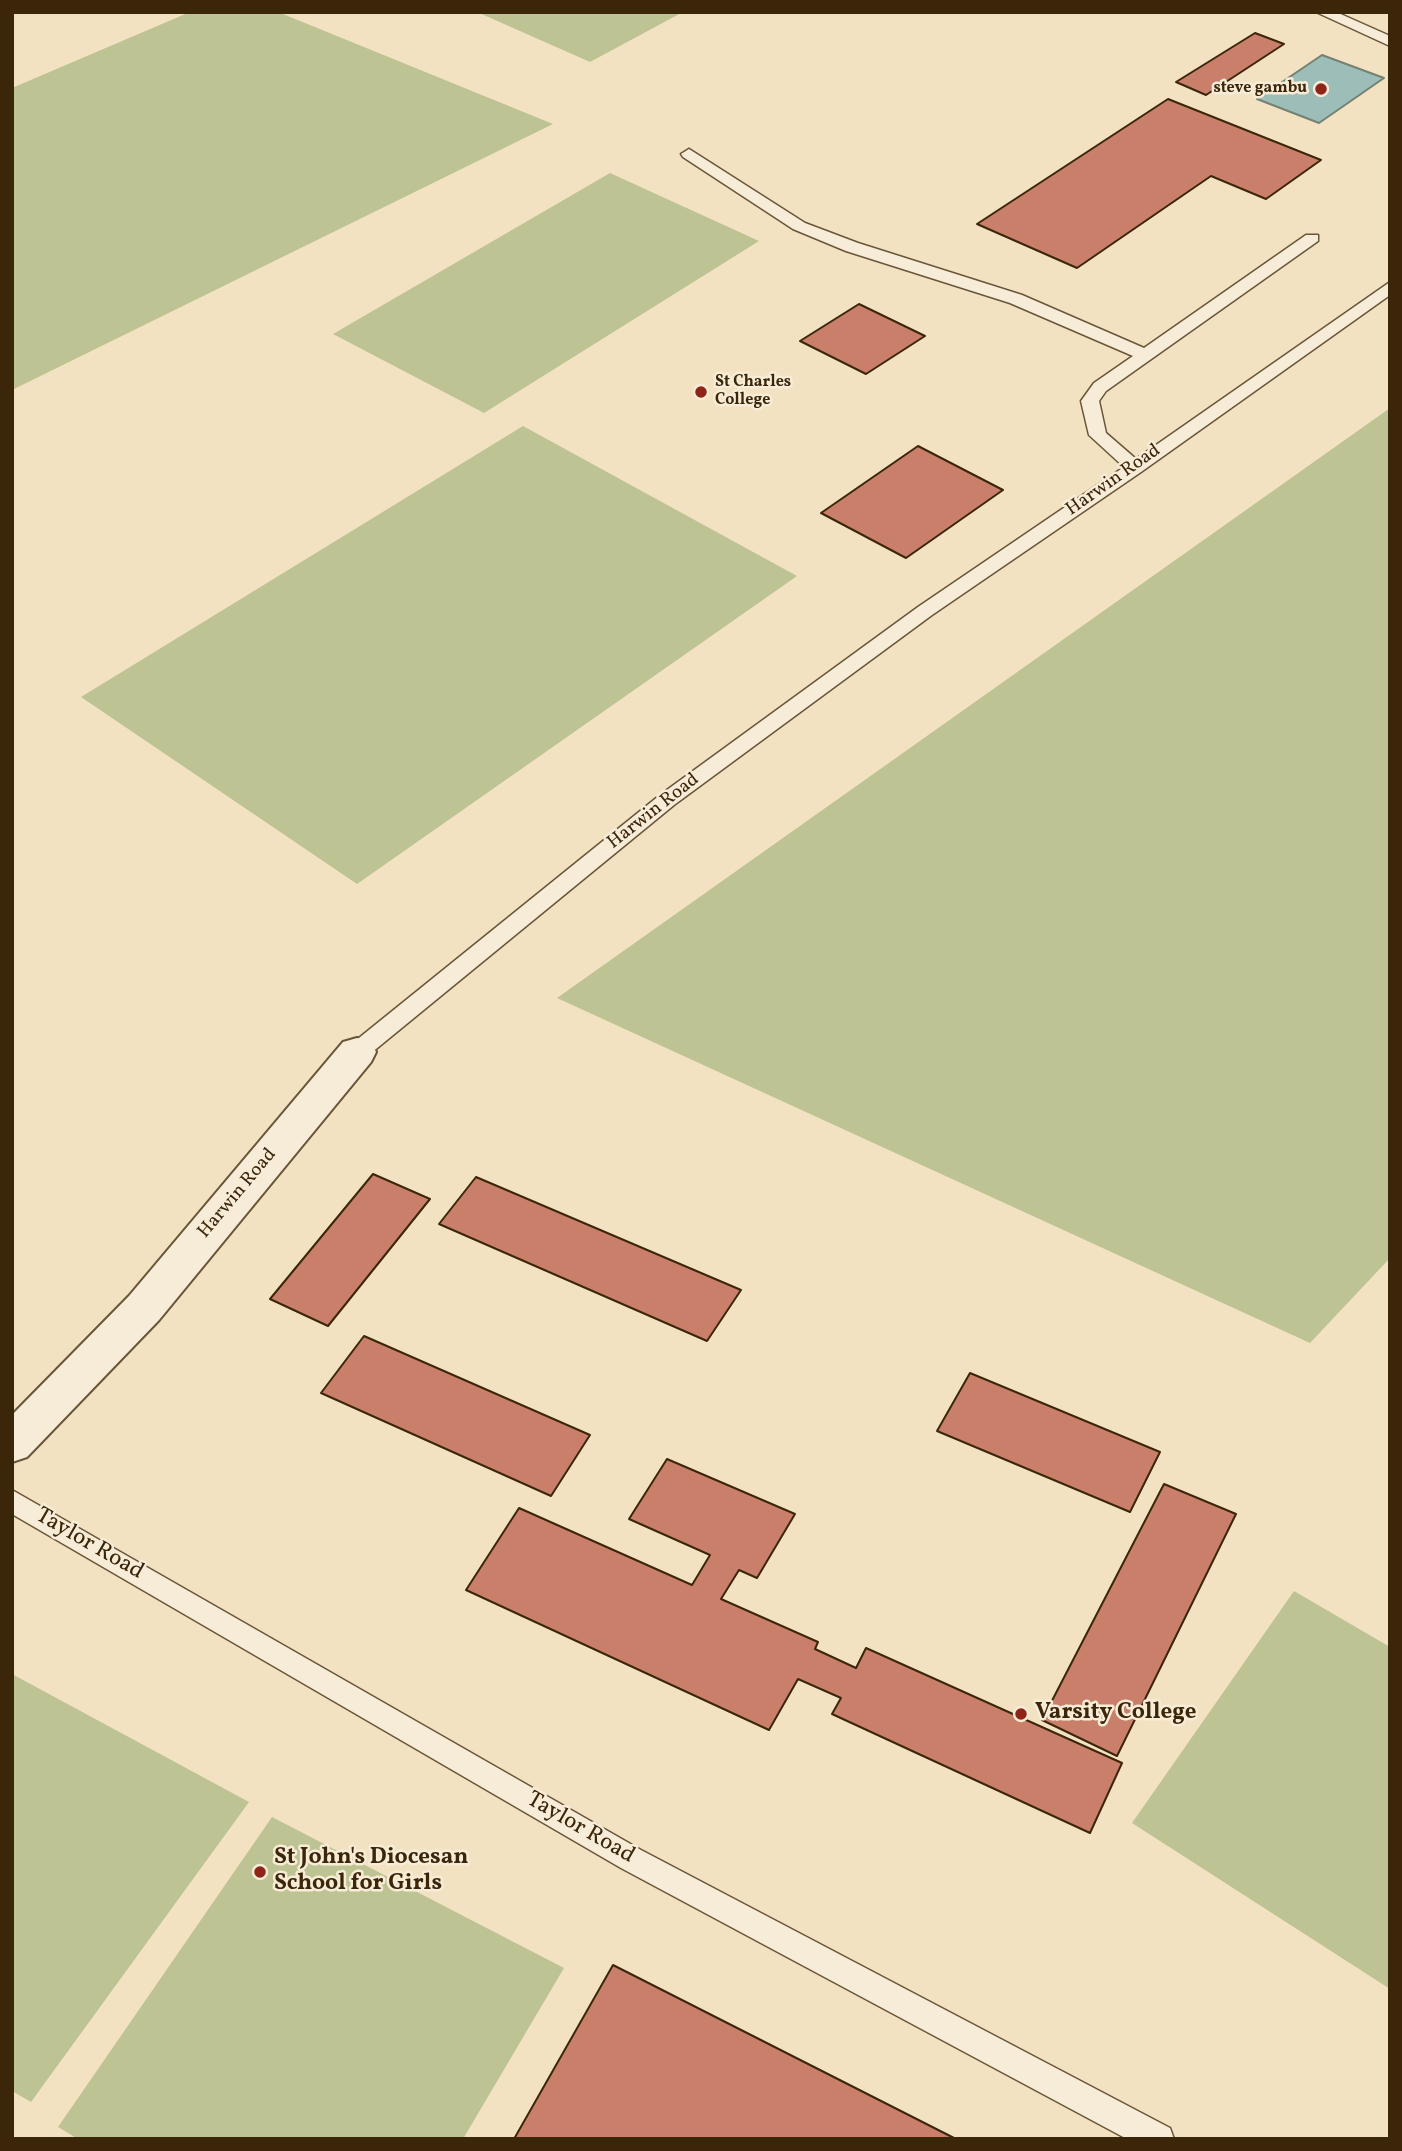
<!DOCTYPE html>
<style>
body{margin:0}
#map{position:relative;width:1402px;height:2151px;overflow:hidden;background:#f3e2c2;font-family:Vollkorn,serif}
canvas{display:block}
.frame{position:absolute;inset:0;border:14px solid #3b260a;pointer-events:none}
</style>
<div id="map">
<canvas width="1402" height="2151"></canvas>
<div class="frame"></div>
</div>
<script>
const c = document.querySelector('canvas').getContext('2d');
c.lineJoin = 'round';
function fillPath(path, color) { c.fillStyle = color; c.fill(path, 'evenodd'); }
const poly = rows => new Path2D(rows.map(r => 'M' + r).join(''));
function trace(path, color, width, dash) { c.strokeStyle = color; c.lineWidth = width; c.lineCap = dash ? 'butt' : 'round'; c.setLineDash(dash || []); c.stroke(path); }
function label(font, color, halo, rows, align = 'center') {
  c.font = font + ' Vollkorn,serif'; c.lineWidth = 5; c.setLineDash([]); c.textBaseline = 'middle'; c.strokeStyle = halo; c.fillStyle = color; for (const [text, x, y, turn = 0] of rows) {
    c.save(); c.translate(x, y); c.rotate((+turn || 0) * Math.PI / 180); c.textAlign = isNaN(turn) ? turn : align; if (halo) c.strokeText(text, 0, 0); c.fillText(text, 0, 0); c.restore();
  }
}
fillPath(poly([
 [190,12,278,12,553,124,12,390,12,88],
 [477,12,683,12,590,62],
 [610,173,759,241,484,413,333,334],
 [1390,408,1390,1258,1310,1343,557,998],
 [523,426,797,576,357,884,81,697],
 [1294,1591,1390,1647,1390,1989,1132,1823],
 [12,1674,249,1802,31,2102,12,2091],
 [272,1817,564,1968,463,2139,78,2139,58,2127]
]), '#bdc392');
const water = poly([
 [1322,55,1384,78,1319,123,1257,99,1322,55]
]);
fillPath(water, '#9cbdb8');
trace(water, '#758172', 2);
const building = poly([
 [1255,33,1284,44,1206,95,1176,82,1255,33],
 [1168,99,1321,160,1266,199,1211,176,1077,268,977,224,1168,99],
 [859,304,925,336,866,374,800,341,859,304],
 [918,446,1003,490,906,558,821,513,918,446],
 [373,1174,430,1199,328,1326,270,1299,373,1174],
 [476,1177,741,1290,707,1341,439,1224,476,1177],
 [364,1336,590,1435,551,1496,321,1393,364,1336],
 [970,1373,1160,1452,1130,1512,937,1431,970,1373],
 [667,1459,795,1514,757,1578,739,1570,721,1599,818,1642,815,1649,856,1668,866,1648,1122,1763,1090,1833,832,1714,841,1698,798,1679,769,1730,466,1590,519,1508,692,1585,710,1555,629,1519,667,1459],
 [1164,1484,1236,1514,1117,1756,1042,1720,1164,1484],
 [613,1965,956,2139,514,2139,613,1965]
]);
fillPath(building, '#c97f69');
trace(building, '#3b260a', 2);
const lane = poly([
 [1316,12,1336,12,1390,36,1390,46,1316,12],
 [689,149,805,223,858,243,1022,295,1144,348,1306,235,1318,235,1318,241,1106,391,1099,401,1106,433,1136,459,1390,282,1390,295,1141,472,932,615,674,805,365,1058,349,1058,346,1052,349,1046,660,795,918,607,1124,467,1089,435,1081,401,1094,383,1133,356,1010,303,846,251,793,229,683,157,681,154,689,149],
 [12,1490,641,1850,1170,2128,1174,2139,1127,2139,621,1868,12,1514,12,1490]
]);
const street = poly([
 [357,1038,371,1042,376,1052,371,1062,159,1320,27,1457,12,1462,12,1415,129,1296,343,1042,357,1038]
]);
trace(lane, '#695538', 3);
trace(street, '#695538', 4);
fillPath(lane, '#f7ecd7');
fillPath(street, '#f7ecd7');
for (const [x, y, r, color] of [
 [1321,89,7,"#8f2418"],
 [701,392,7,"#8f2418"],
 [1021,1714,7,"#8f2418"],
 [260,1872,7,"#8f2418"]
]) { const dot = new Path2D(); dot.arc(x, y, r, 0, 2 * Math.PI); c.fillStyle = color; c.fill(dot); trace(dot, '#f7ecd7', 2.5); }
label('bold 16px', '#3b260a', '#f7ecd7', [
 ["steve gambu",1307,89],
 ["St Charles",715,383,"left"],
 ["College",715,401,"left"]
], 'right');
label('19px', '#3b260a', '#f7ecd7', [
 ["Harwin Road",1114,481,-35],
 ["Harwin Road",654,812,-38],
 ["Harwin Road",238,1194,-50]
]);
label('23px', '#3b260a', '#f7ecd7', [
 ["Taylor Road",89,1545,30],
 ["Taylor Road",580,1829,30]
]);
label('bold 23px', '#3b260a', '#f7ecd7', [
 ["Varsity College",1035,1714],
 ["St John's Diocesan",274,1859],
 ["School for Girls",274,1885]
], 'left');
</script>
